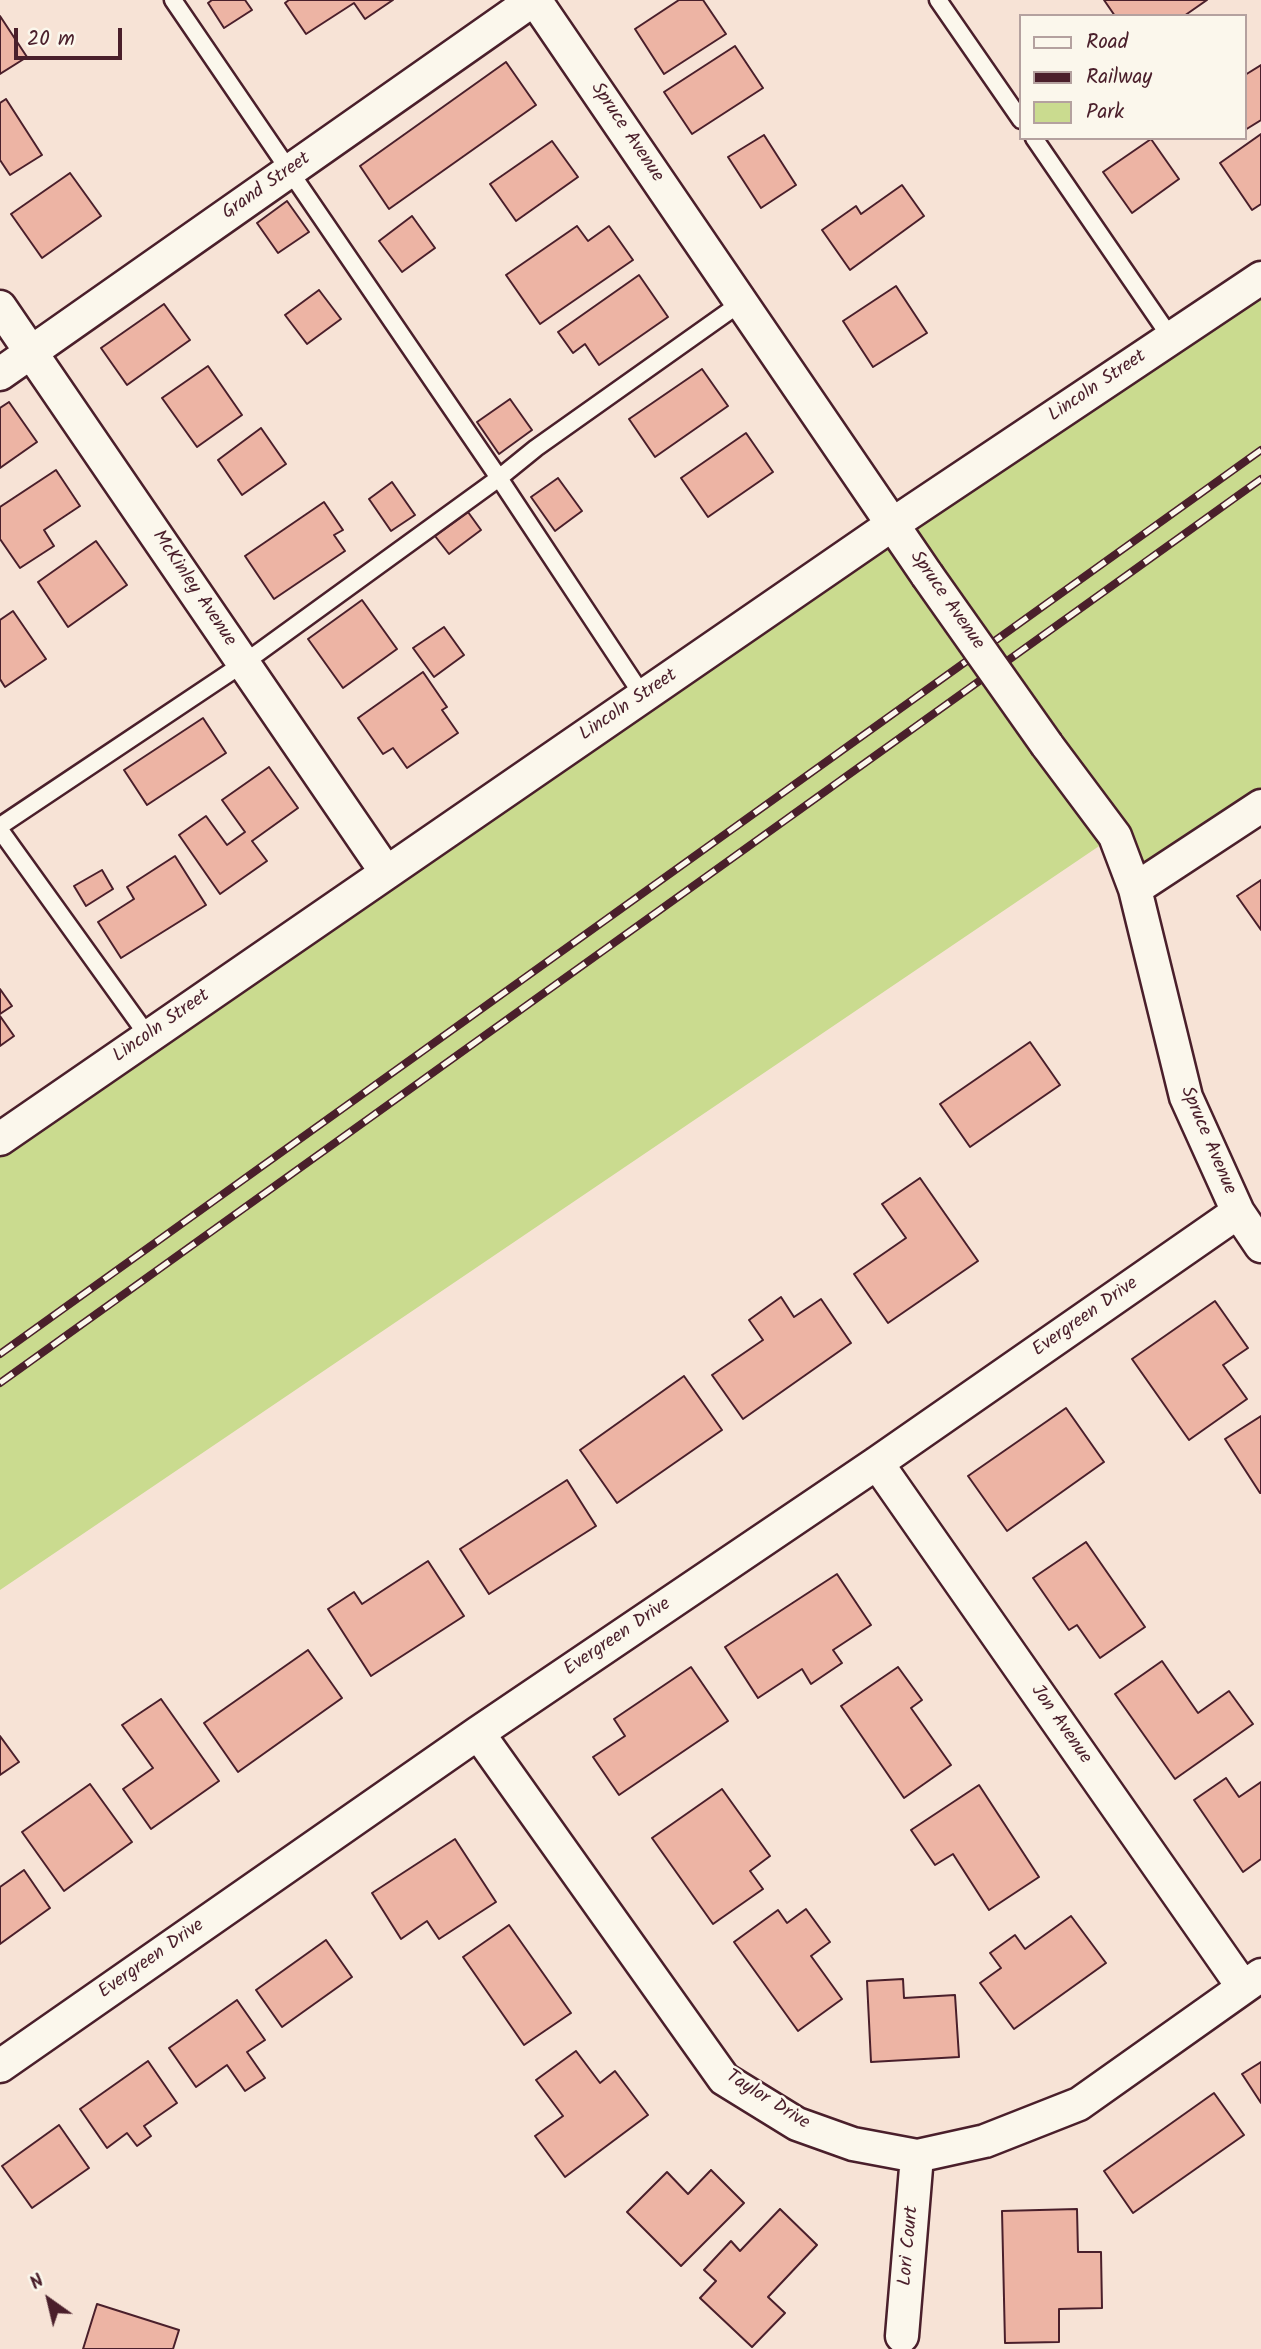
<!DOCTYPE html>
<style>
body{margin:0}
#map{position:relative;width:1261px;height:2349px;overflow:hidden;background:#f7e3d6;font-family:Kalam,sans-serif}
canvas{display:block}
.legend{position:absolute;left:1019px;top:14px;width:228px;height:126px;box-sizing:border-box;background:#fbf7ec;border:2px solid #b4a19f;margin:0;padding:9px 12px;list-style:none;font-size:21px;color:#4a1f2b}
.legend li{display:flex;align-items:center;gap:14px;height:35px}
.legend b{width:35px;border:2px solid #b4a19f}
.north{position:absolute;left:14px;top:2265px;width:70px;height:70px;-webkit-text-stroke:5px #fbf7ec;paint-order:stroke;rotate:326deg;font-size:19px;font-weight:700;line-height:28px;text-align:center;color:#4a1f2b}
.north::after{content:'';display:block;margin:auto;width:24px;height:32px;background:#4a1f2b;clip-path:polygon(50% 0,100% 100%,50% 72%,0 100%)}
.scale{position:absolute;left:14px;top:28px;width:108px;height:32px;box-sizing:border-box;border:4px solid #4a1f2b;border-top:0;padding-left:9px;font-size:21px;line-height:24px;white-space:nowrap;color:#4a1f2b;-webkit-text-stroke:5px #fbf7ec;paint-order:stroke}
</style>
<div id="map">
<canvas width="1261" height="2349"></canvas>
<ul class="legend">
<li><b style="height:9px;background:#fbf7ec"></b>Road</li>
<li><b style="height:9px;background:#4a1f2b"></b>Railway</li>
<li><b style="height:19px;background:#cadb8f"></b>Park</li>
</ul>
<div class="north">N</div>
<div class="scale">20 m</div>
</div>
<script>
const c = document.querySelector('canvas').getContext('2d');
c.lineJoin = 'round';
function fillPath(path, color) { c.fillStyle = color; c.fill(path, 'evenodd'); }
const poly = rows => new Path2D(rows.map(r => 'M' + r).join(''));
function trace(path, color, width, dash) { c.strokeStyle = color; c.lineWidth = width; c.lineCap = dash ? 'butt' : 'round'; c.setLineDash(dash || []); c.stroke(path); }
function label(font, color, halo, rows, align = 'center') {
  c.font = font + ' Kalam,sans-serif'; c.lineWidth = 5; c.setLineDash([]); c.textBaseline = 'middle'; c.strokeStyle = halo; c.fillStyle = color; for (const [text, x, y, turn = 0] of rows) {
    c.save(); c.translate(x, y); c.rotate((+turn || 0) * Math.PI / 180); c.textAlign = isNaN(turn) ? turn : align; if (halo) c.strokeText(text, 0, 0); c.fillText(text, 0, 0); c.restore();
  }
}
fillPath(poly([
 [1261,278,1261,806,1135,889,1114,836,0,1590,0,1139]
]), '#cadb8f');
const building = poly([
 [212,0,245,0,252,10,224,28,208,3,212,0],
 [289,0,393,0,365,19,354,3,306,34,285,3,289,0],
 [679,0,703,0,726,34,664,74,635,29,679,0],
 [1104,0,1207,0,1184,16,1115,16,1104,0],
 [0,16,27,57,0,74,0,16],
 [735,46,763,88,692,134,664,92,735,46],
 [506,62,536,105,389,209,360,166,506,62],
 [1261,65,1261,120,1245,130,1245,75,1261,65],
 [6,99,42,155,10,175,0,160,0,103,6,99],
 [1261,134,1261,204,1252,210,1220,163,1261,134],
 [764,135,796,185,761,208,728,157,764,135],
 [1151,139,1179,179,1132,213,1103,172,1151,139],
 [552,141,578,177,516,221,490,184,552,141],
 [70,173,101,216,42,258,11,214,70,173],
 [902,185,924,216,850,270,822,230,856,206,861,214,902,185],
 [287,201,309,232,278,253,257,223,287,201],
 [412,216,435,248,402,272,379,241,412,216],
 [577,226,588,241,609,226,633,260,540,324,506,275,577,226],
 [639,275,668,317,599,365,585,344,573,353,558,332,639,275],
 [896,286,927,333,873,367,843,321,896,286],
 [319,290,341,319,307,344,285,315,319,290],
 [164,304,190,340,127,385,101,348,164,304],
 [208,366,242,415,197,447,162,398,208,366],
 [702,369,728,406,655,457,629,419,702,369],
 [510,399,532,430,499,454,477,422,510,399],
 [9,402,37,442,0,468,0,408,9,402],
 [261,428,286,464,242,495,218,460,261,428],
 [746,433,773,472,708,517,681,478,746,433],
 [56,470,80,506,44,530,54,546,20,568,0,539,0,507,56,470],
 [558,478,582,511,555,531,531,497,558,478],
 [392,482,415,515,391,531,369,499,392,482],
 [324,502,343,530,334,535,345,551,274,599,245,556,324,502],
 [468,512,481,530,449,554,435,536,468,512],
 [96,541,127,585,68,627,38,582,96,541],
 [362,600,397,649,343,688,308,639,362,600],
 [13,611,46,659,5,687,0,679,0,620,13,611],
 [444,627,464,655,434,677,413,648,444,627],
 [423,672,447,707,442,710,458,733,407,768,393,748,383,754,358,718,423,672],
 [203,718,226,753,147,805,124,770,203,718],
 [269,767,298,808,252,841,267,861,220,894,179,835,206,816,227,845,245,832,222,800,269,767],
 [175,856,206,905,121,958,98,922,134,899,127,887,175,856],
 [102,870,113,889,86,906,74,886,102,870],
 [1261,880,1261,930,1237,896,1261,880],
 [0,989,12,1006,0,1014,0,989],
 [0,1016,14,1036,0,1046,0,1016],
 [1030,1042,1060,1085,970,1147,940,1104,1030,1042],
 [920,1178,978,1261,888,1323,854,1274,906,1238,882,1204,920,1178],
 [781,1297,794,1317,821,1299,851,1343,743,1419,712,1375,763,1340,749,1320,781,1297],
 [1215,1301,1248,1348,1223,1365,1247,1399,1189,1440,1132,1359,1215,1301],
 [684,1376,722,1430,617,1503,580,1450,684,1376],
 [1066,1408,1104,1462,1007,1531,968,1476,1066,1408],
 [1261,1416,1261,1493,1260,1493,1225,1439,1261,1416],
 [567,1480,596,1526,489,1594,460,1549,567,1480],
 [1086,1542,1145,1627,1100,1658,1077,1625,1069,1630,1033,1578,1086,1542],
 [428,1561,464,1616,371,1676,328,1609,354,1592,362,1604,428,1561],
 [837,1574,871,1625,833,1650,842,1663,811,1684,802,1669,758,1698,725,1647,837,1574],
 [308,1650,342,1698,238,1772,204,1723,308,1650],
 [1162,1661,1198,1713,1229,1691,1253,1724,1175,1779,1115,1694,1162,1661],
 [691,1667,728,1721,619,1795,593,1757,625,1736,614,1719,691,1667],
 [898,1667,922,1700,911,1708,951,1765,904,1798,841,1706,898,1667],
 [161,1699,219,1781,151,1829,123,1789,153,1768,122,1725,161,1699],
 [0,1736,19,1762,0,1775,0,1736],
 [1226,1778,1239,1797,1261,1782,1261,1859,1243,1872,1194,1800,1226,1778],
 [90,1784,132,1842,64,1891,22,1832,90,1784],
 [979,1785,1039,1877,989,1910,953,1854,935,1865,911,1830,979,1785],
 [722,1789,770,1856,750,1871,763,1889,713,1924,652,1838,722,1789],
 [455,1839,496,1902,439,1939,427,1921,401,1939,372,1893,455,1839],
 [24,1870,50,1908,0,1944,0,1887,24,1870],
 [806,1909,830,1942,811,1956,842,1999,798,2031,734,1942,778,1910,787,1923,806,1909],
 [1071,1916,1106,1963,1014,2029,980,1983,1001,1968,990,1953,1015,1935,1025,1949,1071,1916],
 [509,1925,571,2013,524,2045,463,1957,509,1925],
 [326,1940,352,1977,282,2027,256,1990,326,1940],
 [903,1979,904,1998,955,1995,959,2057,871,2062,867,1981,903,1979],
 [237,2000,265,2040,247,2052,265,2078,245,2091,227,2065,196,2087,169,2048,237,2000],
 [576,2051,600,2083,615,2071,648,2115,565,2177,535,2136,563,2116,536,2080,576,2051],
 [148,2061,177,2103,144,2126,151,2136,137,2146,127,2133,107,2148,80,2109,148,2061],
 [1261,2062,1261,2103,1242,2074,1261,2062],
 [1214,2093,1244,2135,1133,2213,1104,2171,1214,2093],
 [59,2125,89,2168,32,2208,2,2166,59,2125],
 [711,2170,744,2203,681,2266,627,2212,667,2172,688,2194,711,2170],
 [780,2209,817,2245,768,2297,785,2313,752,2347,700,2298,716,2281,704,2270,731,2241,740,2251,780,2209],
 [1077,2209,1078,2252,1101,2252,1102,2308,1059,2309,1059,2342,1005,2343,1002,2211,1077,2209],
 [97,2304,179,2330,173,2349,83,2349,97,2304]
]);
fillPath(building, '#edb4a4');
trace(building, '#4a1f2b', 2);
const service = poly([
 [173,0,499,478,643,696],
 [938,0,1021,120],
 [1034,138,1171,338],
 [0,826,244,663,499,478,536,448,742,302],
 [0,830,148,1036]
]);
const minor = poly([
 [535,0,927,575],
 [0,307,386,872],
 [0,374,533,0],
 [1047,745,1115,836,1135,889,1186,1097,1238,1212,1261,1246],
 [1135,889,1261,806],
 [0,1139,893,524,1261,278],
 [877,1463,1243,1987],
 [478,1733,724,2079,797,2124,853,2144,917,2156,985,2141,1079,2104,1261,1975],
 [0,2066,478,1733,877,1463,1238,1212],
 [902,2336,917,2156]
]);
trace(service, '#4a1f2b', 21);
trace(minor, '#4a1f2b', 37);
trace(service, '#fbf7ec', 16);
trace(minor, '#fbf7ec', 32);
const rail = poly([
 [0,1354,1261,450],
 [0,1383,1261,479]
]);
trace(rail, '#4a1f2b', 8);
trace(rail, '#fbf7ec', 5, [16]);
const minorBridge = poly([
 [927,575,1047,745]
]);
trace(minorBridge, '#4a1f2b', 37, []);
trace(minorBridge, '#fbf7ec', 32);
label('19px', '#4a1f2b', '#fbf7ec', [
 ["Spruce Avenue",626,133,56],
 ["Grand Street",267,187,-35],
 ["Lincoln Street",1098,387,-34],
 ["McKinley Avenue",193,589,56],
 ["Spruce Avenue",946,601,55],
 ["Lincoln Street",629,706,-34],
 ["Lincoln Street",162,1027,-35],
 ["Spruce Avenue",1207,1141,67],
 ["Evergreen Drive",1086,1318,-35],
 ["Evergreen Drive",618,1638,-34],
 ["Jon Avenue",1060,1725,55],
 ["Evergreen Drive",152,1960,-35],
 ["Taylor Drive",767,2101,32],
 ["Lori Court",910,2246,-85]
]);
</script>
